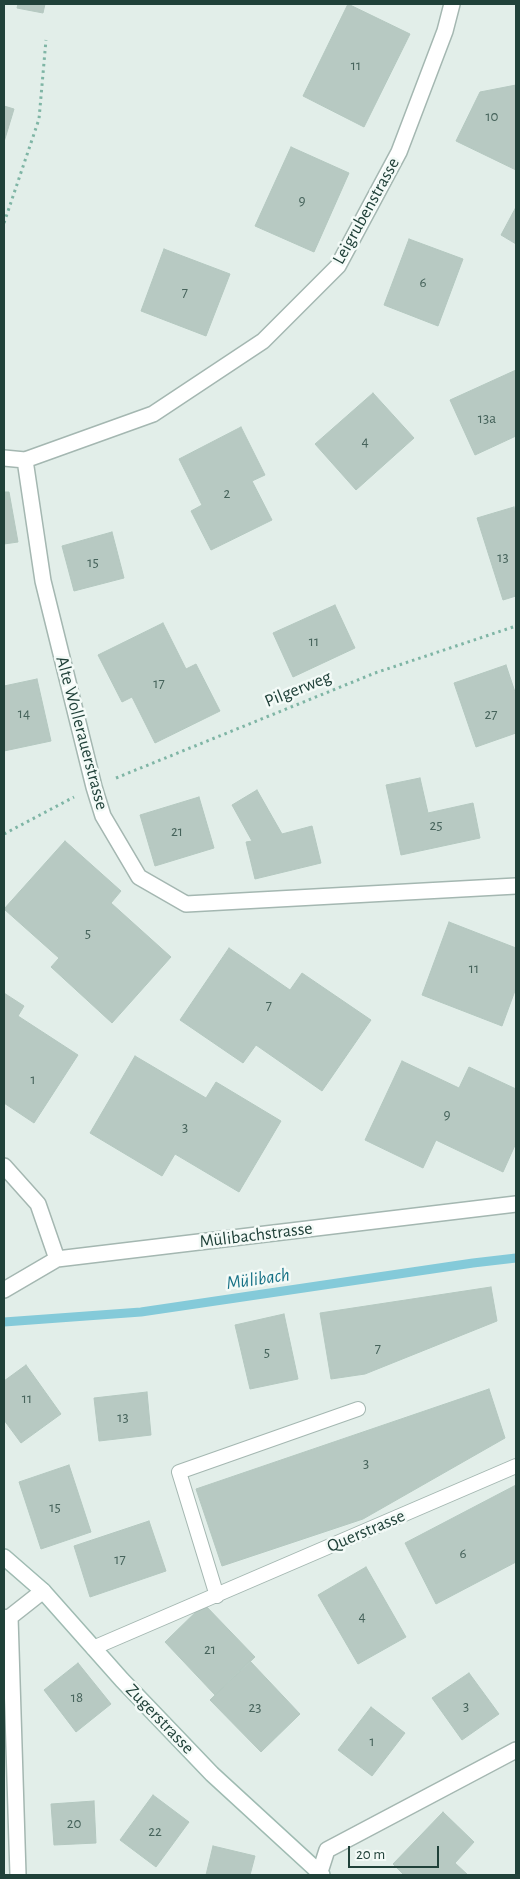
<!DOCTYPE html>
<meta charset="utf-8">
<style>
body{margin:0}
#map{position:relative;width:520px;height:1879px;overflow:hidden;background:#e2eee9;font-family:"Alegreya Sans",sans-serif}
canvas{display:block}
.frame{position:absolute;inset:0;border:5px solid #204139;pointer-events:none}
.scale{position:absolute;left:348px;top:1846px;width:91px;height:22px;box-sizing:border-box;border:2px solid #204139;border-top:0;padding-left:6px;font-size:15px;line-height:18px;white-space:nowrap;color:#204139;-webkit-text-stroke:4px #f3faf7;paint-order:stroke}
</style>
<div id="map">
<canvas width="520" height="1879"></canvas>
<div class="frame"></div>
<div class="scale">20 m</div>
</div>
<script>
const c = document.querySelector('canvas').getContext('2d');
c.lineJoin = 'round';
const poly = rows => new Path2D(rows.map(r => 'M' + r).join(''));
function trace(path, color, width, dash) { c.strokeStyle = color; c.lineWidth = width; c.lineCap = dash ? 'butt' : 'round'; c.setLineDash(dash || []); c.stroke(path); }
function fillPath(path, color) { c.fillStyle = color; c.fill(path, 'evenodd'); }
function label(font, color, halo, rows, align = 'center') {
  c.font = font + ' "Alegreya Sans",sans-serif'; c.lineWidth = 5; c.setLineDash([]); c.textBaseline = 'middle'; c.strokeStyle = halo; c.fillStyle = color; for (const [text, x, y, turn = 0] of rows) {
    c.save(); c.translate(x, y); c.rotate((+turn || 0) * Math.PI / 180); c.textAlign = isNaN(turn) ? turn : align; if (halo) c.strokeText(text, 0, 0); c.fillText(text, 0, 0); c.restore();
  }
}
trace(poly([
 [4,1322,141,1312,473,1263,516,1258]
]), '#84cad9', 9);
const building = poly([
 [18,4,45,4,43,13,17,8,18,4],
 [348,4,410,34,364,127,303,96,348,4],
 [516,85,516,170,456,141,480,92,516,85],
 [4,106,14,109,4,142,4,106],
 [291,147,349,173,314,252,255,226,291,147],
 [516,207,516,244,501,235,516,207],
 [409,239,463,259,438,326,384,305,409,239],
 [164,249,230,274,206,336,141,311,164,249],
 [516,370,516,436,475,455,450,400,516,370],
 [373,393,414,438,356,490,315,444,373,393],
 [241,427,265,475,252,481,272,520,211,550,191,511,202,505,179,459,241,427],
 [4,492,9,492,18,542,4,544,4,492],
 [514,507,516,515,516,596,503,600,477,518,514,507],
 [112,532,124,578,74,591,62,546,112,532],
 [335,605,355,648,293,677,273,633,335,605],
 [163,623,186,669,196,664,220,711,155,743,132,697,122,702,98,655,163,623],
 [506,665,516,695,516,733,476,747,454,683,506,665],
 [37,679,51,741,4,751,4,686,37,679],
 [420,778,428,813,473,803,480,838,401,855,386,785,420,778],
 [257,790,282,834,312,826,321,863,255,879,246,842,252,841,232,805,257,790],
 [199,797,214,848,155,866,140,815,199,797],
 [65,841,121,891,111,903,171,957,112,1023,51,967,59,958,4,909,65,841],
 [449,922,516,948,516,988,502,1026,422,995,449,922],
 [229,948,290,990,302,973,371,1020,322,1091,256,1045,243,1063,180,1020,229,948],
 [4,993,24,1006,18,1016,78,1055,34,1123,4,1103,4,993],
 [135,1056,206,1098,216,1082,281,1121,239,1192,175,1154,162,1176,90,1133,135,1056],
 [402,1061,459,1088,469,1067,516,1089,516,1143,503,1172,436,1140,423,1168,365,1140,402,1061],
 [491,1287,497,1321,365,1374,331,1379,320,1313,491,1287],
 [284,1314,298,1379,250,1389,235,1325,284,1314],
 [26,1365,61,1414,21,1443,4,1420,4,1381,26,1365],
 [489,1389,505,1438,363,1519,222,1566,196,1489,489,1389],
 [147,1392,151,1435,99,1441,94,1398,147,1392],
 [69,1465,91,1532,41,1549,19,1482,69,1465],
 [516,1485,516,1562,436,1604,405,1543,516,1485],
 [149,1521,166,1571,90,1597,74,1546,149,1521],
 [366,1567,406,1637,358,1664,318,1595,366,1567],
 [204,1604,255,1657,215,1695,165,1642,204,1604],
 [250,1661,300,1714,261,1752,210,1700,250,1661],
 [78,1663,111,1704,76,1732,44,1690,78,1663],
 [469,1673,499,1714,462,1740,432,1698,469,1673],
 [371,1707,405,1733,372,1776,338,1750,371,1707],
 [153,1795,189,1822,156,1867,120,1840,153,1795],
 [94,1801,96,1843,54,1845,51,1804,94,1801],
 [443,1812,474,1842,455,1863,468,1875,404,1875,393,1864,443,1812],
 [213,1846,255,1856,250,1875,206,1875,213,1846]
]);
fillPath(building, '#b7c9c2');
trace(building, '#b4c8c0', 1);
const service = poly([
 [217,1596,179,1472,358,1409],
 [93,1648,516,1466]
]);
const minor = poly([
 [4,458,25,460,153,414,263,341,338,266,399,152,445,31,452,4],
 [25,460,43,581,94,787,103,816,139,877,186,904,516,886],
 [4,1166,38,1204,57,1259],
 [4,1290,57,1259,516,1204],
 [10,1617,18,1875],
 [4,1618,10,1617,43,1591],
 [319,1875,327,1850,516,1750]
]);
const secondary = poly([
 [4,1557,43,1591,122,1680,212,1774,322,1875]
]);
trace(service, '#a4b7b1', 16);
trace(minor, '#a4b7b1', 18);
trace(secondary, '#9fbbb2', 18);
trace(poly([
 [4,223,39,119,46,40],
 [116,778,375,673,516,626],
 [4,834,74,797]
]), '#7fb5a5', 3, [2.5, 4]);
trace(service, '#fff', 14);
trace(minor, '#fff', 15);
trace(secondary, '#fff', 15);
label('15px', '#46635b', null, [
 ["11",356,65],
 ["10",492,116],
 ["9",302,200],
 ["6",423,282],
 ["7",185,292],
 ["13a",487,418],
 ["4",365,441],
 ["2",227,493],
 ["13",503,557],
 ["15",93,562],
 ["11",314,641],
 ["17",159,683],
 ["14",24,713],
 ["27",491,714],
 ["25",436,825],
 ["21",177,831],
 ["5",88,933],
 ["11",474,968],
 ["7",269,1005],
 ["1",33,1079],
 ["9",447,1114],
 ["3",185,1127],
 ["7",378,1348],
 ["5",267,1352],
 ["11",27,1398],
 ["13",123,1417],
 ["3",366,1463],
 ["15",55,1507],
 ["6",463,1553],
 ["17",120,1559],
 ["4",362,1616],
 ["21",210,1649],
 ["18",77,1697],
 ["3",466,1706],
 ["23",255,1707],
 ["1",372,1741],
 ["20",74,1823],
 ["22",155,1831]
]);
label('18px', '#204139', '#f3faf7', [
 ["Leigrubenstrasse",366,211,-61],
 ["Pilgerweg",298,689,-22],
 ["Alte Wollerauerstrasse",82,733,75],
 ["Mülibachstrasse",256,1235,-7],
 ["Querstrasse",366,1531,-23],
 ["Zugerstrasse",160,1719,46]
]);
label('italic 19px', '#136f84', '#f3faf7', [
 ["Mülibach",258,1279,-8]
]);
</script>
